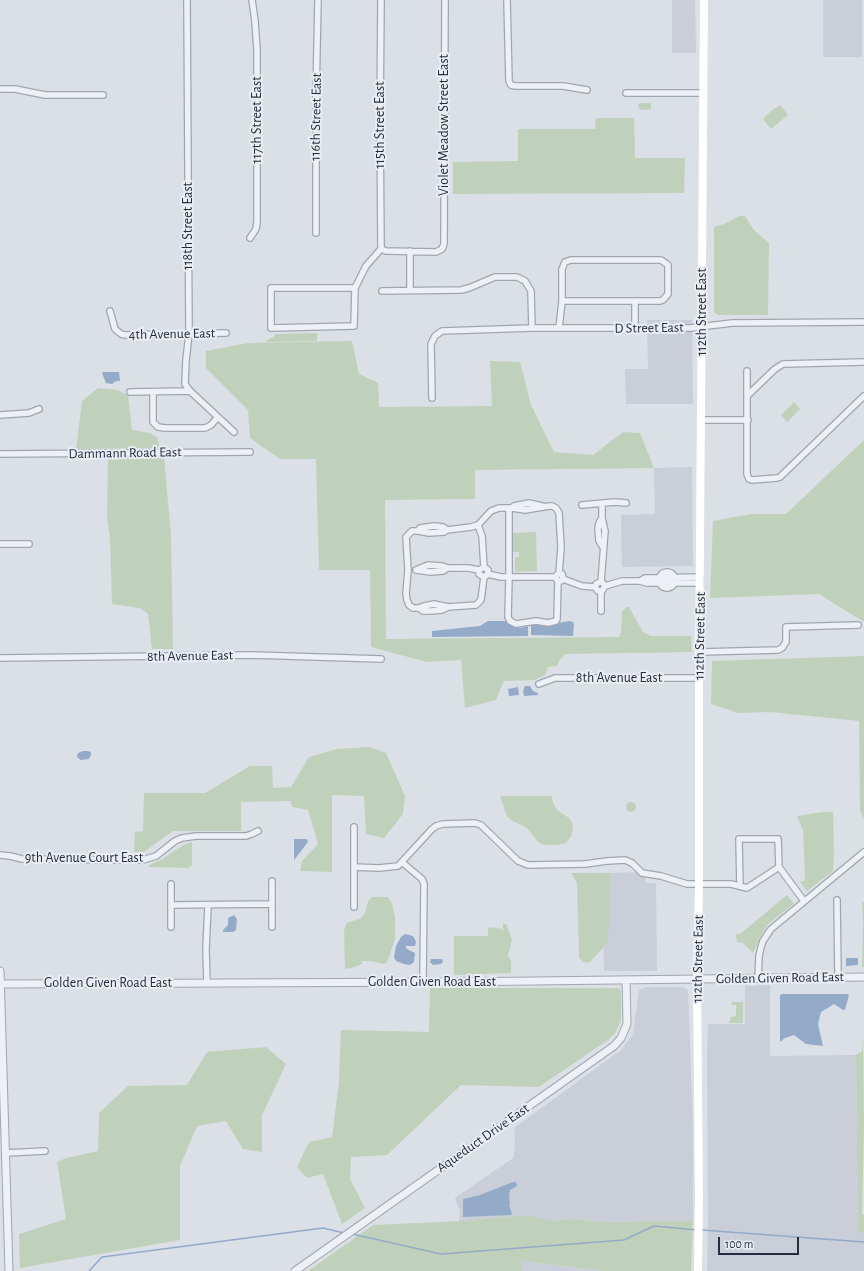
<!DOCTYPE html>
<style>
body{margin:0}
#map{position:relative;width:864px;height:1271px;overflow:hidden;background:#dbdfe6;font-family:"Alegreya Sans",sans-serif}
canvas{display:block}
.scale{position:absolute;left:718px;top:1237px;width:81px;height:18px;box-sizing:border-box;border:2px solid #242c3d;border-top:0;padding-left:5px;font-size:12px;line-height:14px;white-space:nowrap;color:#242c3d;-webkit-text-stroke:3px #eaeef4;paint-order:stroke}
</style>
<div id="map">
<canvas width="864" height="1271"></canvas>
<div class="scale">100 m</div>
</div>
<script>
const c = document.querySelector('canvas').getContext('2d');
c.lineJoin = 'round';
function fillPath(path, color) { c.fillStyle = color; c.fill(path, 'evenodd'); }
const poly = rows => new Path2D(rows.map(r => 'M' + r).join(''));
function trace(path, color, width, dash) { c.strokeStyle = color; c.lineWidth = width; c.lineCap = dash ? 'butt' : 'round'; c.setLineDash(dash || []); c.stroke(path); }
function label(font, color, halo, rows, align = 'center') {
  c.font = font + ' "Alegreya Sans",sans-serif'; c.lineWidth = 4; c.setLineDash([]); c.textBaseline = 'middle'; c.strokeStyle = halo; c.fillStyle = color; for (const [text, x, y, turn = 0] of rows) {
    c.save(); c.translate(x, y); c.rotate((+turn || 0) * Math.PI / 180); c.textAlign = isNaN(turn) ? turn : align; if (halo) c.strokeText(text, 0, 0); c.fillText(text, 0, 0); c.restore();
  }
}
fillPath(poly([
 [672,0,695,0,696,53,672,53],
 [823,0,862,0,862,57,823,57],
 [647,320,692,320,693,404,626,404,625,369,648,369],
 [692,467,693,566,622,567,621,515,655,514,654,468],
 [645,872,646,883,656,883,657,971,604,971,602,873],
 [770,985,770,1056,856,1055,858,1232,864,1233,864,1271,707,1271,708,1220,707,1057,708,1024,745,1024,745,986],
 [646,987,682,987,685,988,688,991,693,1124,693,1221,637,1221,615,1223,572,1219,553,1221,527,1215,459,1222,460,1211,455,1198,513,1158,514,1156,515,1136,514,1128,621,1050,633,1034,639,990],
 [521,1261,603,1271,521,1271]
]), '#c9ced8');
fillPath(poly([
 [641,103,651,103,651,109,645,110,639,109,638,104],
 [780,105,788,115,771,129,763,119,771,111],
 [596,118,634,118,635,158,685,158,684,193,453,194,453,162,518,161,518,129,595,129],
 [739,216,745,216,754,230,769,243,768,315,718,315,714,312,714,228,716,226,722,225],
 [317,333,317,341,266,342,267,340,274,337,275,334],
 [352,341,359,374,378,383,379,407,492,406,490,361,520,362,531,405,554,452,593,455,623,432,640,433,654,468,475,470,475,499,385,500,386,639,619,637,621,633,622,612,626,607,629,607,643,632,651,636,691,636,692,652,565,654,559,661,557,666,548,667,545,675,535,680,504,681,496,700,465,708,461,660,427,662,371,647,370,570,319,570,316,459,280,459,250,438,248,410,206,368,206,351,248,343],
 [98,388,117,390,128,395,132,430,150,433,157,437,160,448,76,449,82,401],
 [794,402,800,409,787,422,781,415],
 [864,440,864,622,819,594,710,598,713,521,751,514,786,514],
 [164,456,171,537,173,649,152,649,148,614,140,608,112,604,110,538,107,518,108,457],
 [536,532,537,571,515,572,515,557,519,557,519,552,513,552,512,533],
 [864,656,864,819,860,811,859,721,770,712,738,713,711,704,712,661],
 [370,747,386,753,405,796,403,814,384,838,366,834,364,796,332,795,332,872,300,871,302,861,318,844,308,810,292,807,291,801,241,802,241,831,173,831,144,852,134,852,135,832,143,831,144,793,205,793,250,766,272,766,273,788,291,787,309,757,337,749],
 [500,796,552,796,553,803,557,810,569,818,572,822,573,827,571,836,566,843,558,845,543,845,538,842,527,828,511,820,507,816],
 '626 807a5 5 0 1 1 10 0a5 5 0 1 1-10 0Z',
 [822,812,833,812,834,852,833,871,807,891,800,882,805,880,803,830,797,816],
 [192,842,192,866,189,866,189,868,149,867,149,865,161,860,183,845],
 [571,873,611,873,608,940,603,948,589,963,583,962,579,957,577,883],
 [787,895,794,904,768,924,759,939,753,953,743,943,737,942,736,934,740,934],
 [372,897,388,897,392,904,395,917,395,939,387,963,384,964,371,961,363,961,360,965,351,968,345,969,344,930,347,923,361,918,365,913,368,901],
 [862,902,864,902,864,967,862,967,863,921],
 [503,923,507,925,512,940,508,956,511,961,511,973,454,975,454,936,488,936,488,928,490,927,502,929,503,932],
 [430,988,618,988,621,991,621,1021,615,1033,608,1040,539,1087,461,1085,387,1155,351,1157,350,1179,365,1208,342,1224,323,1174,307,1178,297,1167,309,1142,332,1137,339,1081,341,1030,429,1032],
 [732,1002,743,1002,743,1023,729,1023,731,1017,736,1016,736,1005,731,1005],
 [863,1036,864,1124,862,1214,864,1215,864,1233,858,1233,856,1055,862,1051],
 [266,1047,286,1064,262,1115,262,1152,243,1149,226,1121,197,1126,180,1166,180,1240,20,1268,19,1234,66,1219,57,1162,66,1158,98,1151,99,1113,128,1086,187,1085,207,1052],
 [527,1215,553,1221,572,1219,615,1223,637,1221,693,1221,691,1271,603,1271,521,1261,521,1271,308,1271,373,1225,463,1221]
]), '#c0d1bb');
fillPath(poly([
 [103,372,119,372,120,381,116,381,112,384,106,383,102,373],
 [488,621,505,621,515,627,521,628,528,626,528,636,432,637,432,631,480,626],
 [570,621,573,622,574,625,573,636,531,635,531,625,538,624,549,626,557,623],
 [525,686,530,686,533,691,538,693,538,695,524,696,523,691],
 [518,687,519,695,509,696,508,689],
 [83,751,87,751,91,752,91,755,89,759,81,760,77,757,78,753],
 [294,839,307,839,308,842,294,860],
 [234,915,237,919,236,930,233,932,223,932,223,930,228,925,228,918],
 [405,934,413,936,416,942,415,946,405,946,407,949,415,953,414,961,413,963,409,965,404,964,396,961,394,957,396,946,401,937],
 [846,958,858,958,858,965,846,966],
 [431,959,442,959,443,962,441,964,433,965,430,962],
 [782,994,847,994,849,995,845,1010,843,1010,834,1004,821,1012,818,1024,823,1046,806,1044,794,1035,785,1038,780,1042,780,995],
 [513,1182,516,1182,517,1186,510,1190,509,1195,510,1203,509,1205,512,1214,511,1215,463,1217,463,1199,480,1195]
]), '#93abc9');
trace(poly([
 [702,1230,864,1242],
 [352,1234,441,1254,624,1240,654,1226,697,1230],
 [89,1271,102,1257,323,1228,344,1233]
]), '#93abc9', 1.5);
const minor = poly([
 [187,0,189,334,186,360,185,384,190,391,234,432],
 [507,0,509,81,511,85,515,86,563,86,587,90],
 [0,89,15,89,45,95,103,95],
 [626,93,703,93],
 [316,233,316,96,318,0],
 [250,238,256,229,257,222,257,50,255,21,252,0],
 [381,249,386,251,436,252,442,249,444,244,445,0],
 [381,249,380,118,381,0],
 [410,251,410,290],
 [355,288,271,288,271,328,354,326,355,288,366,266,381,249],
 [382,291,461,290,469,288,495,277,517,277,525,281,531,291,532,328],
 [635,301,635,328],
 [110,311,115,329,121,334,125,335,226,333],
 [559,328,562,301,562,269,565,262,571,260,661,260,668,265,668,294,663,300,660,301,562,301],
 [747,371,747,474,749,479,752,480,777,478,780,477,864,396],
 [130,392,190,391],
 [153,392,153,422,158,427,165,428,205,428,211,425,218,417],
 [748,395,775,369,783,364,864,362],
 [432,398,431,344,435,336,442,331,532,328,691,328,732,323,864,322],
 [0,415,29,413,39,409],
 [702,420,748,420],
 [0,454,250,452],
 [602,504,602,518],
 [582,505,615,502,626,503],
 [542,506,529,503,514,506,512,508,525,510,549,506,552,506,556,508,559,513,561,547,559,574],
 [509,508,509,577,508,617,510,621,516,624,536,621,548,623,556,621,557,619,558,581],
 [478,525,482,536,484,567],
 [447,530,443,527,434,526,420,528,418,531,429,533,444,532,447,530,471,527,478,525,491,511,499,508,511,508],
 [418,531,412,531,406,537,408,570,406,594,407,600,409,605,413,608,419,608],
 [0,544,29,544],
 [448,568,442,566,428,565,416,570,431,572,443,571,448,568,468,568,479,570,484,567,488,570,488,574,486,576,482,576,479,574,479,570],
 '659 580a8 8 0 1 1 16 0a8 8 0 1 1-16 0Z',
 [488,574,501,577,555,577,558,581,561,581,563,578,562,574,558,574,555,577],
 [563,579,582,586,595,587,598,591,602,591,605,586,603,583,600,582,596,584,595,587],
 [601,582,605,531,602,518,599,523,598,529,599,541,603,547],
 [700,583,647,583,640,581,645,578,700,577],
 [605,586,622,581,640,581],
 [601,591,601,611],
 [448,607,442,610,430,611,423,611,419,608,424,606,434,604,448,607,476,605,481,600,484,577],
 [700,652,778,650,782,648,786,642,786,627,858,625],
 [0,658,252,655,381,659],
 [539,684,555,678,699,678],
 [0,855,10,856,22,859,143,860,156,856,175,841,182,838,196,836,246,836,252,834,258,831],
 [403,863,422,879,424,884,423,982],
 [354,867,379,868,398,866,432,829,436,826,443,824,475,823,481,825,518,861,528,865,585,864,607,861,625,860,632,863,642,873,661,876,687,884,731,884,747,888,779,867],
 [779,867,804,901],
 [740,886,739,839,778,839,779,867],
 [837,900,838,977],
 [172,905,272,904],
 [354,907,354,827],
 [171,927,171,884],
 [272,927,272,881],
 [758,979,759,956,761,947,763,941,771,929,864,852],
 [207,983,206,950,208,905],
 [6,1153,45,1151]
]);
const tertiary = poly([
 [0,971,9,1271],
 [0,984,451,982,864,977],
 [295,1271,614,1046,621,1038,627,1024,626,980]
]);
trace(minor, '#a0a6b0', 8);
trace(tertiary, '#a0a6b0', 9);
trace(minor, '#edf0f5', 5.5);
trace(tertiary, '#edf0f5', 7);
trace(poly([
 [698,1271,699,1197,697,979,699,885,699,678,704,0]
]), '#fff', 8);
label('14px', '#242c3d', '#eaeef4', [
 ["116th Street East",316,117,-89],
 ["117th Street East",257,120,-90],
 ["115th Street East",380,125,-90],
 ["Violet Meadow Street East",444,125,-90],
 ["118th Street East",188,226,-90],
 ["112th Street East",702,312,-90],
 ["D Street East",649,328,-1],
 ["4th Avenue East",172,334,-1],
 ["Dammann Road East",125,453,-1],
 ["112th Street East",700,636,-89],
 ["8th Avenue East",190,656,-1],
 ["8th Avenue East",619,678],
 ["9th Avenue Court East",84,858],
 ["112th Street East",698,959,-89],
 ["Golden Given Road East",780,978,-1],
 ["Golden Given Road East",432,982],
 ["Golden Given Road East",108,983],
 ["Aqueduct Drive East",483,1138,-35]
]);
</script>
